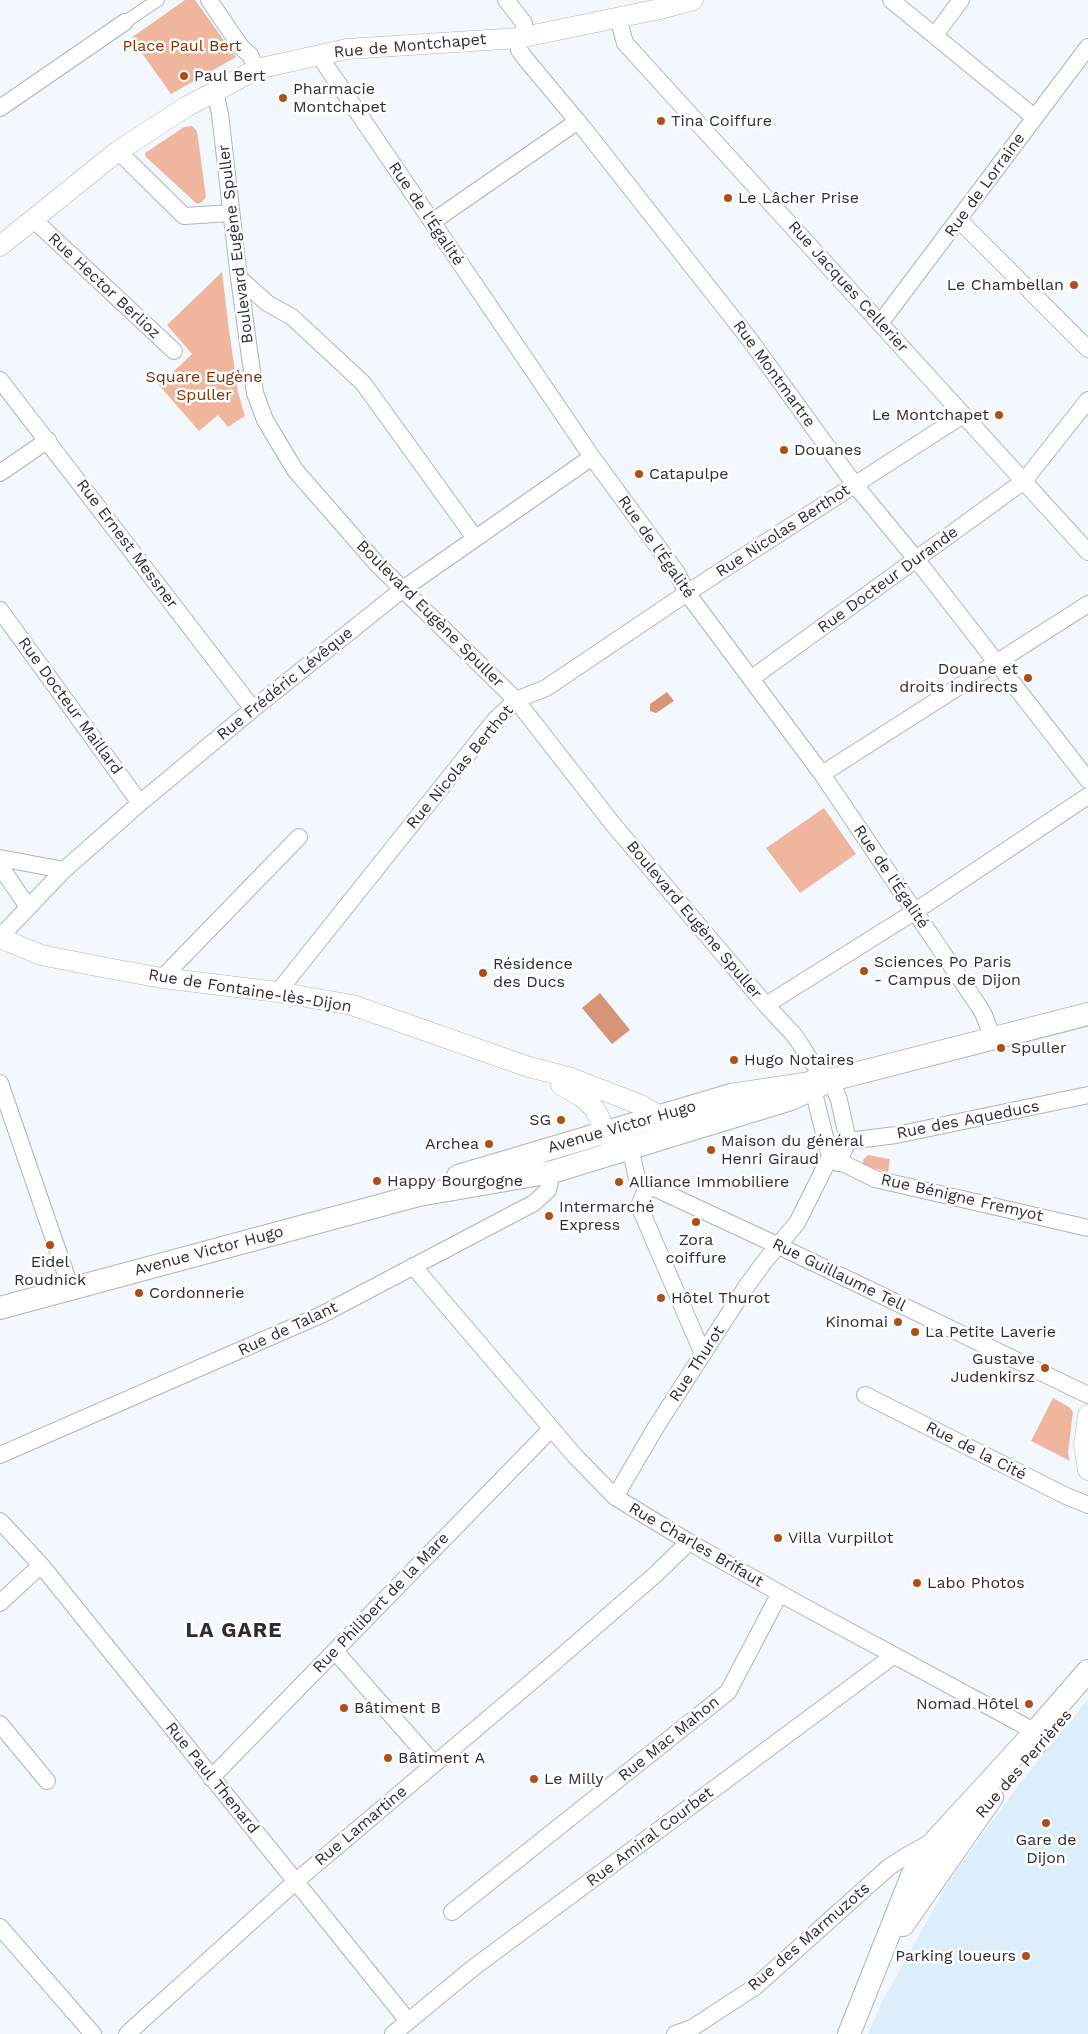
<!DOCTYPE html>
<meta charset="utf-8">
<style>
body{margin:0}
canvas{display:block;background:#f2f8fe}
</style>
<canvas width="1088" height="2034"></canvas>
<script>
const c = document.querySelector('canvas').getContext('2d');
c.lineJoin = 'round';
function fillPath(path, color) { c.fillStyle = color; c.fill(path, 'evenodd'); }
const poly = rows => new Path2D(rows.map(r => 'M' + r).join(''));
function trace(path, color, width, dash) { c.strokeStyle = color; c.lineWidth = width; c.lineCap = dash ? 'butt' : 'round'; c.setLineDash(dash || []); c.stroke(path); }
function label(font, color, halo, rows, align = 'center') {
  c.font = font + ' "Work Sans",sans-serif'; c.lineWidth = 5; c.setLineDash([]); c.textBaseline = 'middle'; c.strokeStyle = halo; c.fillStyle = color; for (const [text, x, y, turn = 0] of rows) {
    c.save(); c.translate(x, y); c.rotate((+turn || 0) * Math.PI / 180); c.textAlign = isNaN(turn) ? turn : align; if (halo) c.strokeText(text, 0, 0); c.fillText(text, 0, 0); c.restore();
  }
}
fillPath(poly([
 [1088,1699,1088,2034,868,2034,881,2004,949,1881,1021,1782]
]), '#dceefc');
fillPath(poly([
 [185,0,195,0,236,57,171,94,131,38],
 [192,126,197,131,206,197,202,202,197,204,146,157,145,153,184,127],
 [222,272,229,330,238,392,245,416,228,427,218,415,199,431,159,385,192,354,167,325],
 [824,808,856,854,800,893,766,848],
 [868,1155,890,1159,888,1172,863,1166,863,1160],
 [1053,1398,1069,1407,1073,1412,1068,1453,1070,1461,1031,1441]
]), '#efb69d');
fillPath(poly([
 [667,692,674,701,656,713,650,711,650,704],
 [600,993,630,1030,612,1044,582,1008]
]), '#d79477');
const pedestrian = poly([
 [125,22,158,0]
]);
const minor = poly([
 [209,0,241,47,250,55,257,69],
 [506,0,524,23,524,29,519,38,519,50,524,57,584,129,750,340,855,485,916,559,1088,780],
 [891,0,1034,117],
 [618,18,625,43,1088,552],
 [935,35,961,0],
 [318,54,592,457,677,573,687,593,822,774,978,1005,984,1015,993,1039],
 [215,92,220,114,239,278,255,393,265,420,295,470,377,564,516,700,612,823,766,1005,795,1036,811,1061,831,1080,839,1100,848,1141,838,1163],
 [0,108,125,22],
 [118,151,184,216,231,213],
 [34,220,174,351],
 [959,220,1088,349],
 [432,222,578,121],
 [239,278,267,303,292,317,363,383,475,538],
 [881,322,1088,47],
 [0,380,253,709],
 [0,473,48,440],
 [0,610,140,803],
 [752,678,1024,481,1088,400],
 [822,774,1088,604],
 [0,858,64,870],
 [0,866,28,907],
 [0,937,64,870,140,803,253,709,403,589,592,457],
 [162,978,299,837],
 [278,992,495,720,516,700,546,688,687,593,963,415],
 [766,1005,914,912,1088,796],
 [0,1083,71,1289],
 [628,1139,637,1178,648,1185,779,1246,1088,1395],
 [848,1141,896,1135,1088,1095],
 [830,1157,875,1179,1088,1228],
 [648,1185,639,1206,703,1354],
 [413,1266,575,1456,615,1497,689,1542,799,1604,1023,1725,1034,1733,1038,1746],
 [865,1395,1064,1495,1088,1505],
 [0,1455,323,1314,534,1203,548,1190,552,1172],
 [615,1497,656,1427,746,1287,765,1261,797,1223,830,1157,813,1089,812,1078],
 [0,1521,41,1565,408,2021],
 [0,1603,41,1565],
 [335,1651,434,1764],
 [0,1724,47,1781],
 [211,1778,551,1429],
 [452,1912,728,1692,780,1593],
 [0,1927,93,2034],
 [127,2034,295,1882,549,1667,656,1574,689,1542],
 [393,2034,473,1968,893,1656],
 [675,2034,692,2028,755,1987,889,1867,906,1856,931,1842]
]);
const tertiary = poly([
 [0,246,118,151,186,107,257,69,347,49,519,38,660,9,693,0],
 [0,938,41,955,107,968,162,978,278,992,352,1005,526,1066,571,1078,641,1105,661,1117],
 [561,1085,582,1097,594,1108,600,1119,602,1133,614,1143],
 [1088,1415,1084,1445,1088,1470]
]);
const secondary = poly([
 [458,1176,731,1095,831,1080,1088,1014],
 [0,1308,419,1195,552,1172,791,1099,831,1080],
 [903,1925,992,1797],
 [849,2034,912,1876,920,1862,936,1840,1034,1733,1088,1671]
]);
trace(pedestrian, '#abb5bd', 14);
trace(minor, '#abb5bd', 18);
trace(tertiary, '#abb5bd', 21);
trace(secondary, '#abb5bd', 24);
trace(pedestrian, '#fff', 12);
trace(minor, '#fff', 16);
trace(tertiary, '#fff', 20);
trace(secondary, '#fff', 22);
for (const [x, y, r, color] of [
 [184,76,5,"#b14e17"],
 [283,98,5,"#b14e17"],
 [661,121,5,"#b14e17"],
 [728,198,5,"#b14e17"],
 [1074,285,5,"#b14e17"],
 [999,415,5,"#b14e17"],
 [784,450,5,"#b14e17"],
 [639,474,5,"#b14e17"],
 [1028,678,5,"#b14e17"],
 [864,971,5,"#b14e17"],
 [483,973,5,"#b14e17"],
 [1001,1048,5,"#b14e17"],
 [734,1060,5,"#b14e17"],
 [561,1120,5,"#b14e17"],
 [489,1144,5,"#b14e17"],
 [711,1150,5,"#b14e17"],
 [377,1181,5,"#b14e17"],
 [619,1182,5,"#b14e17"],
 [549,1216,5,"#b14e17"],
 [696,1222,5,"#b14e17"],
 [50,1245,5,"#b14e17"],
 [139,1293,5,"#b14e17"],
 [661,1298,5,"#b14e17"],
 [898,1322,5,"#b14e17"],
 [915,1332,5,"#b14e17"],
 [1045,1368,5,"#b14e17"],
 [778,1538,5,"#b14e17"],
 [917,1583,5,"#b14e17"],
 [1029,1704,5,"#b14e17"],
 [344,1708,5,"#b14e17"],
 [388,1758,5,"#b14e17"],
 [534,1779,5,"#b14e17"],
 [1046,1823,5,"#b14e17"],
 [1026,1956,5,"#b14e17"]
]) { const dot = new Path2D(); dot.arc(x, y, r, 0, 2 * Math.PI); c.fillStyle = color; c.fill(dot); trace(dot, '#fff', 2); }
label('16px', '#7f3100', '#fff', [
 ["Place Paul Bert",182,46],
 ["Square Eugène",204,377],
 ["Spuller",204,395]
]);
label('16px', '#2b2f32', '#fff', [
 ["Rue de Montchapet",410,46,-5],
 ["Rue de Lorraine",985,185,-54],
 ["Rue de l'Égalité",426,214,56],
 ["Boulevard Eugène Spuller",236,244,-97],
 ["Rue Hector Berlioz",104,286,43],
 ["Rue Jacques Cellerier",848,287,48],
 ["Rue Montmartre",774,374,54],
 ["Rue Nicolas Berthot",783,531,-33],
 ["Rue Ernest Messner",127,544,53],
 ["Rue de l'Égalité",656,547,55],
 ["Rue Docteur Durande",888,580,-36],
 ["Boulevard Eugène Spuller",430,614,45],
 ["Rue Frédéric Lévêque",285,684,-39],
 ["Rue Docteur Maillard",70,706,54],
 ["Rue Nicolas Berthot",460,767,-50],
 ["Rue de l'Égalité",891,877,56],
 ["Boulevard Eugène Spuller",694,920,50],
 ["Rue de Fontaine-lès-Dijon",250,991,9],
 ["Rue des Aqueducs",968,1120,-11],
 ["Avenue Victor Hugo",622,1127,-16],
 ["Rue Bénigne Fremyot",962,1198,13],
 ["Avenue Victor Hugo",209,1251,-15],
 ["Rue Guillaume Tell",839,1275,26],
 ["Rue de Talant",288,1329,-25],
 ["Rue Thurot",697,1364,-57],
 ["Rue de la Cité",976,1451,27],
 ["Rue Charles Brifaut",696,1545,30],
 ["Rue Philibert de la Mare",381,1603,-46],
 ["Rue Mac Mahon",669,1739,-39],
 ["Rue des Perrières",1024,1764,-49],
 ["Rue Paul Thenard",212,1778,51],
 ["Rue Lamartine",361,1826,-40],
 ["Rue Amiral Courbet",650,1837,-37],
 ["Rue des Marmuzots",809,1937,-41]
]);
label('16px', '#2b2f32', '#fff', [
 ["Paul Bert",194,76],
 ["Pharmacie",293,89],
 ["Montchapet",293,107],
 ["Tina Coiffure",671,121],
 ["Le Lâcher Prise",738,198],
 ["Le Chambellan",1064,285,"right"],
 ["Le Montchapet",989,415,"right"],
 ["Douanes",794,450],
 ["Catapulpe",649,474],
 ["Douane et",1018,669,"right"],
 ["droits indirects",1018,687,"right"],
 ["Sciences Po Paris",874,962],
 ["- Campus de Dijon",874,980],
 ["Résidence",493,964],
 ["des Ducs",493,982],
 ["Spuller",1011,1048],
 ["Hugo Notaires",744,1060],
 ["SG",551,1120,"right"],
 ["Maison du général",721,1141],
 ["Henri Giraud",721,1159],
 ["Archea",479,1144,"right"],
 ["Happy Bourgogne",387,1181],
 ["Alliance Immobiliere",629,1182],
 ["Intermarché",559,1207],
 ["Express",559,1225],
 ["Zora",696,1240,"center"],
 ["coiffure",696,1258,"center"],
 ["Eidel",50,1262,"center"],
 ["Roudnick",50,1280,"center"],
 ["Cordonnerie",149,1293],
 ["Hôtel Thurot",671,1298],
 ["Kinomai",888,1322,"right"],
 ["La Petite Laverie",925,1332],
 ["Gustave",1035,1359,"right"],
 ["Judenkirsz",1035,1377,"right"],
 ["Villa Vurpillot",788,1538],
 ["Labo Photos",927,1583],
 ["Nomad Hôtel",1019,1704,"right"],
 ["Bâtiment B",354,1708],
 ["Bâtiment A",398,1758],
 ["Le Milly",544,1779],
 ["Gare de",1046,1840,"center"],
 ["Dijon",1046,1858,"center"],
 ["Parking loueurs",1016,1956,"right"]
], 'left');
c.letterSpacing = '1px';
label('bold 21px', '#2b2f32', '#fff', [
 ["LA GARE",234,1631]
]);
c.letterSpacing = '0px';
</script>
